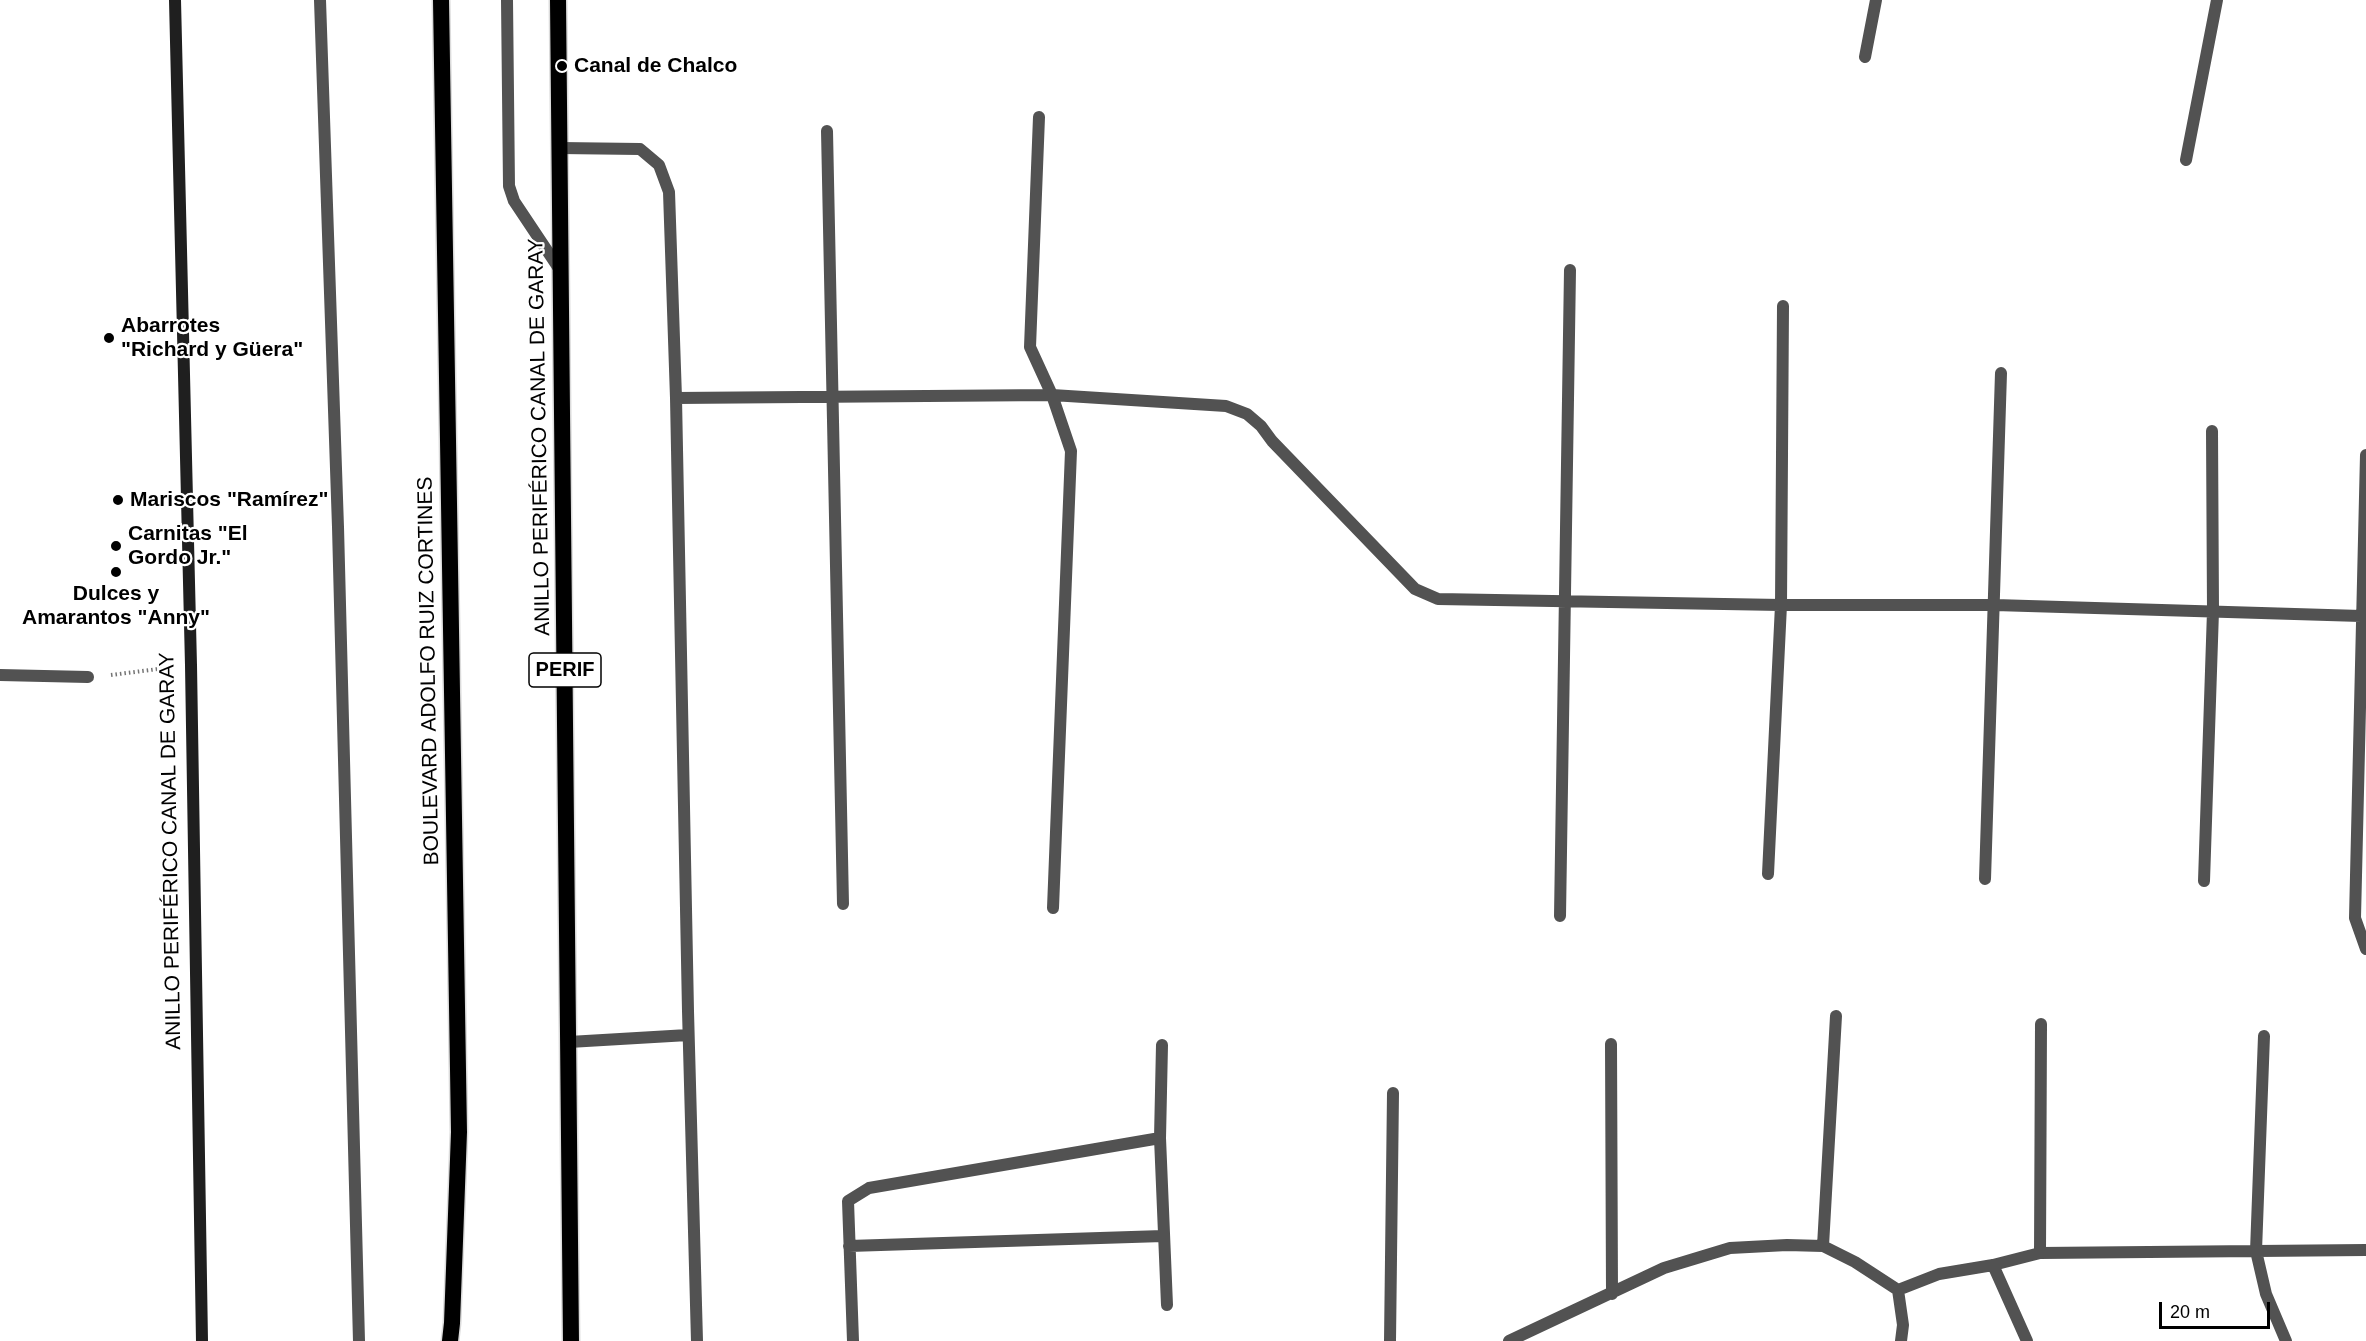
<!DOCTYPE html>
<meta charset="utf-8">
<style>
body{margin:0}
#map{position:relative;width:2366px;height:1341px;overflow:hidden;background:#fff;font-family:Arial,sans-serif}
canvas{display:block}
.scale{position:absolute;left:2159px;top:1302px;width:111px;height:27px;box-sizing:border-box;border:3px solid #000;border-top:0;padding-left:8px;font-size:18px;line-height:21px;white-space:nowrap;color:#000;-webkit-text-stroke:4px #fff;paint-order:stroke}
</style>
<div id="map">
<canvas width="2366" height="1341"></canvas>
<div class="scale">20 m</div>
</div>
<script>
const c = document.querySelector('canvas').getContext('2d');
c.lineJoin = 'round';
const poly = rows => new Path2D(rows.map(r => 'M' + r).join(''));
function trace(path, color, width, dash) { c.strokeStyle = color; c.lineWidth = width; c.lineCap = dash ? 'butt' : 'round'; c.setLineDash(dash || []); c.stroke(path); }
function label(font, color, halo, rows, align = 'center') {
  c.font = font + ' Arial,sans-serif'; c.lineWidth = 4.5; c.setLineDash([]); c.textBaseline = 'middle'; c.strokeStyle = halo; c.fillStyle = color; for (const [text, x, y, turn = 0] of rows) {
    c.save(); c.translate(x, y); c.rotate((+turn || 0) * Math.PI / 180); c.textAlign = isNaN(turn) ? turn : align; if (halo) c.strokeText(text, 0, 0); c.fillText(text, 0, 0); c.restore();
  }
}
const trunk = poly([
 [441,0,459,1132,452,1323,450,1341],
 [558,0,571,1341]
]);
trace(trunk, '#dbdbdb', 19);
trace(poly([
 [111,675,166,668]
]), '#747474', 4, [1.5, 3]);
trace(poly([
 [320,0,338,527,359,1341],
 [507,0,509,186,514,201,560,270]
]), '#525252', 12);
trace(poly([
 [1865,57,1876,0],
 [1039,117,1030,347,1052,395,1071,451,1053,908],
 [827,131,843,904],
 [560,148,640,149,659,165,669,192,676,398,688,1011,697,1341],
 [2186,160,2217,0],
 [676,398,1052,395,1226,406,1247,414,1261,426,1272,441,1415,589,1438,599,1781,605,1995,605,2361,616],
 [2366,455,2355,918,2366,949],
 [0,675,88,677],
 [1768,874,1781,605,1783,306],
 [1985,879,2001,373],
 [2204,881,2213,611,2212,431],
 [1560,916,1570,270],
 [2264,1036,2256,1251,2266,1294,2286,1341],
 [569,1042,688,1035],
 [1611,1044,1612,1294],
 [1162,1045,1160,1138,1167,1305],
 [849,1246,1163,1236],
 [1823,1246,1836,1016],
 [2040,1253,2041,1024],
 [1993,1265,2027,1341],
 [1898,1290,1939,1274,1993,1265,2040,1253,2366,1250],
 [1898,1290,1903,1325,1901,1341],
 [853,1341,848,1201,869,1188,1160,1138],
 [1390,1341,1393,1093],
 [1509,1341,1664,1268,1730,1248,1787,1245,1823,1246,1855,1262,1898,1290]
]), '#525252', 12);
trace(poly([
 [175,0,191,665,202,1341]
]), '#1f1f1f', 12);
trace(trunk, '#000', 16);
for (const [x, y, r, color] of [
 [562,66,6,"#000"],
 [109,338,6,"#000"],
 [118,500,6,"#000"],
 [116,546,6,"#000"],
 [116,572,6,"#000"]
]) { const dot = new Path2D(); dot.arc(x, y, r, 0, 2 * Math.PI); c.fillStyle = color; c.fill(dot); trace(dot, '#fff', 2); }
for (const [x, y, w] of [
 [565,670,72]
]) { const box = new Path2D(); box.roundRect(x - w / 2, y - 17, w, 34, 4.5); c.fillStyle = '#fff'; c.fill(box); trace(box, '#000', 1.5); }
label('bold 20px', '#000', null, [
 ["PERIF",565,670]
]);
label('bold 21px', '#000', '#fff', [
 ["Canal de Chalco",574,66],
 ["Abarrotes",121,326],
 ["\"Richard y Güera\"",121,350],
 ["Mariscos \"Ramírez\"",130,500],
 ["Carnitas \"El",128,534],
 ["Gordo Jr.\"",128,558],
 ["Dulces y",116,594,"center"],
 ["Amarantos \"Anny\"",116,618,"center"]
], 'left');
label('21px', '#000', '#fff', [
 ["ANILLO PERIFÉRICO CANAL DE GARAY",540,437,-91],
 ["BOULEVARD ADOLFO RUIZ CORTINES",429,671,-91],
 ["ANILLO PERIFÉRICO CANAL DE GARAY",171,851,-91]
]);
</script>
